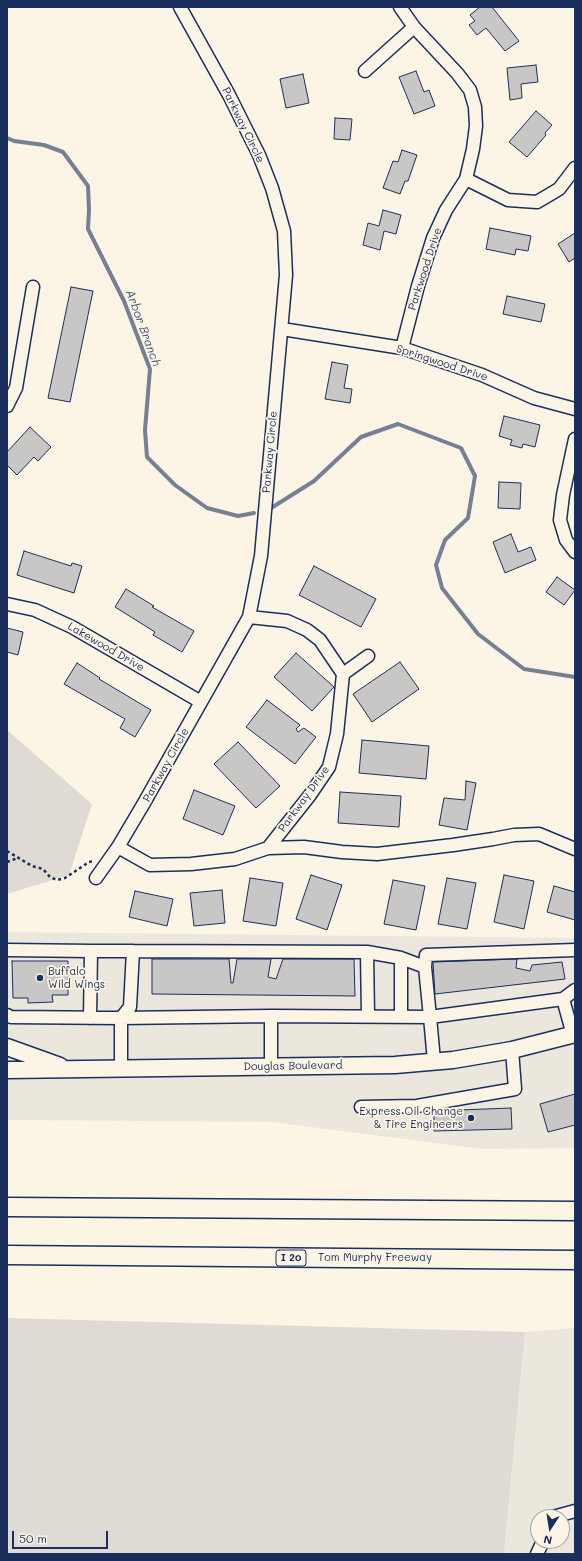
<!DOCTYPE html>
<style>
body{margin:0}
#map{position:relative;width:582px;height:1561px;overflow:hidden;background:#fcf5e5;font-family:Mali,sans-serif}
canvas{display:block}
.frame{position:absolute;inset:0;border:8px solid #1b2f5e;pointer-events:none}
.north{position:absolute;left:530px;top:1509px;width:40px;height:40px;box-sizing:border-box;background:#fcf5e5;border:1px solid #a2a6af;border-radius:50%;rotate:192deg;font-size:11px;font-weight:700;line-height:16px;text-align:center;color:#1b2f5e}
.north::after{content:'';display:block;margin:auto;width:14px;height:18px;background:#1b2f5e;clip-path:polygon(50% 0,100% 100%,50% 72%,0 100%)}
.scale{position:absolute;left:12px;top:1531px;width:96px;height:18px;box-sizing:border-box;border:2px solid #1b2f5e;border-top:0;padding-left:5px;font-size:12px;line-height:14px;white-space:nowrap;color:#1b2f5e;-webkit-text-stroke:3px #fcf5e5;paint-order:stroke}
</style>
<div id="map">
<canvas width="582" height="1561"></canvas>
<div class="frame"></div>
<div class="north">N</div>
<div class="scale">50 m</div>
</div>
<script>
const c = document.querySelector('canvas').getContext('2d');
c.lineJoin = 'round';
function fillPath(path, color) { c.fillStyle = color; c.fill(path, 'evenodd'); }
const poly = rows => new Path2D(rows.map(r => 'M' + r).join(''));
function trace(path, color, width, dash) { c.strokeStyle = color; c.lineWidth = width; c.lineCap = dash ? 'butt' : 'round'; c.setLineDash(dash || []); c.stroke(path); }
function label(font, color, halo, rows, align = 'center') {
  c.font = font + ' Mali,sans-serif'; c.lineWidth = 3.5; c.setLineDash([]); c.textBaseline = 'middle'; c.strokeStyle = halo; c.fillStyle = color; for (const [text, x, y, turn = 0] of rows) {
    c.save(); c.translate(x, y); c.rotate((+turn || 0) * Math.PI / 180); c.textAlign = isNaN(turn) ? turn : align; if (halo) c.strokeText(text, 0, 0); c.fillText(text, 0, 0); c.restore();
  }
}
fillPath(poly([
 [7,932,575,938,575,1148,482,1149,272,1122,7,1120],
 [575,1328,575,1554,504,1554,525,1332],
 [538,1517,562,1517,562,1541,538,1541]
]), '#ece7dc');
fillPath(poly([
 [7,730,92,804,69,875,7,894],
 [7,1318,525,1332,504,1554,7,1554]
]), '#dfdbd4');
trace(poly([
 [7,138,14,141,44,145,63,152,88,186,89,210,88,229,124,301,150,369,145,430,147,457,175,485,207,508,238,516,254,513],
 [268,510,314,481,361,437,398,424,461,448,475,476,468,518,445,540,436,565,442,588,478,634,524,669,575,677]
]), '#767f94', 4);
const building = poly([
 [480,7,492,7,519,41,505,51,486,28,477,35,469,25,475,21,470,15,480,7],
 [536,65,538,82,521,84,522,98,510,100,507,68,536,65],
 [416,71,424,92,429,90,435,106,414,114,399,77,416,71],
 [303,74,309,103,286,108,280,79,303,74],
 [536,111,552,125,545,133,546,135,527,157,509,142,536,111],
 [335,118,352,119,350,140,334,139,335,118],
 [402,150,417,155,408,181,405,181,400,194,383,188,393,161,398,162,402,150],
 [383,210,401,215,396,234,384,231,380,250,363,245,368,223,379,226,383,210],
 [490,228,531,236,528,251,516,249,515,255,486,249,490,228],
 [575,233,575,258,569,262,558,244,575,233],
 [71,287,93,291,70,402,48,398,71,287],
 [507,296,545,304,541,322,503,314,507,296],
 [332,362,348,365,344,388,352,389,350,403,325,399,332,362],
 [504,416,540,425,535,447,523,444,522,448,510,445,512,440,499,436,504,416],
 [30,427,51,447,38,461,34,457,17,475,7,465,7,452,30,427],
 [499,482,521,483,520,509,498,508,499,482],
 [511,534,518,552,531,547,536,560,505,573,493,542,511,534],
 [24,551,71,566,72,563,82,566,74,593,17,575,24,551],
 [314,566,376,599,361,627,299,595,314,566],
 [557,577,575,590,564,605,546,592,557,577],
 [126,589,154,606,152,607,194,631,182,652,153,635,155,632,115,607,126,589],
 [7,628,23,632,18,655,7,652,7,628],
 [296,653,334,687,312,711,274,677,296,653],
 [400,662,419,689,372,722,353,694,400,662],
 [77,663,100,678,99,679,151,710,135,737,120,728,125,719,64,684,77,663],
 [267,700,300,725,296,729,298,732,304,728,316,737,295,764,246,727,267,700],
 [362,740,429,746,426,779,359,773,362,740],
 [238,742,280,786,256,808,214,764,238,742],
 [466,781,476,783,467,830,439,825,444,798,465,800,466,781],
 [194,790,235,806,223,835,183,819,194,790],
 [340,792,401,796,399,827,338,823,340,792],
 [311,875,342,885,327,930,296,919,311,875],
 [504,875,534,881,524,929,494,922,504,875],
 [250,878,283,883,276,926,243,921,250,878],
 [447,878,476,883,467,929,438,924,447,878],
 [393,880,425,886,416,930,384,924,393,880],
 [554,886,575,892,575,920,547,912,554,886],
 [222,890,225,923,194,926,190,893,222,890],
 [135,891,173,899,167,926,129,917,135,891],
 [152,959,229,959,231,983,233,983,237,959,271,959,268,977,276,979,283,959,354,959,355,996,152,994,152,959],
 [517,959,516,968,530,971,532,965,562,962,565,979,435,994,433,962,517,959],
 [12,961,68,961,68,995,52,995,53,1002,28,1003,28,998,13,998,12,961],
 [575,1094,575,1125,548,1132,540,1104,575,1094],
 [511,1108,512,1129,434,1131,434,1111,511,1108]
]);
fillPath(building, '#c8c7c6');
trace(building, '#1b2f5e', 1);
const minor = poly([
 [400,7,414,27,457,73,470,90,475,107,476,126,473,149,466,179,446,210,433,238,418,286,402,348],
 [365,71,414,27],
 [466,179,508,200,537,202,559,189,575,168],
 [282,329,402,348,482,375,534,398,575,409],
 [7,406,16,388,33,287],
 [575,439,563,495,560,520,566,540,575,552],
 [7,604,35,610,72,627,201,702],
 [343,674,368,656],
 [118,847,150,865,191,864,235,859,268,848,310,795,329,767,337,734,343,674,320,640,307,630,287,621,249,617],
 [268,848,304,847,342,852,377,854,453,845,493,839,514,835,539,834,575,849],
 [96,878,118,847,144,803,249,617,261,556,286,275,284,231,272,188,259,155,229,95,180,7],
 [7,950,91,951,90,1018],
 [133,951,367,952,401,958,425,967,426,955,575,950],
 [367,952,368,1016],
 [563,999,575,990],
 [7,1015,11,1017,121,1018,130,1007,133,951,91,951],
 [401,1016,401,958],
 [434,1061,430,1017,563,999,573,1035],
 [271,1067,271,1016,430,1017,425,967],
 [121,1069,121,1018,271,1016],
 [361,1107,417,1106,515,1089,512,1050],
 [553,1517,575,1511],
 [537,1554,543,1541]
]);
const major = poly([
 [7,1047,60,1066],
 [7,1070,395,1065,453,1060,512,1050,575,1034]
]);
const highway = poly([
 [7,1207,575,1211],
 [7,1255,575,1260]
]);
trace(minor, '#1b2f5e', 15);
trace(major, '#1b2f5e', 19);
trace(highway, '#1b2f5e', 21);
trace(poly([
 [7,851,32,866,43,869,50,877,57,880,65,878,89,862,94,861],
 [7,862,18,858]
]), '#1b2f5e', 2.5, [3, 3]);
trace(minor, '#fcf5e5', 12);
trace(major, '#fcf5e5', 16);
trace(highway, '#fcf5e5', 18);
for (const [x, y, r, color] of [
 [40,978,4,"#1b2f5e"],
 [471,1118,4,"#1b2f5e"]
]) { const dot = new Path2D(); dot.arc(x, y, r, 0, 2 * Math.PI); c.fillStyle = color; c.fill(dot); trace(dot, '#fcf5e5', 1.5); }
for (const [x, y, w] of [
 [291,1258,30]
]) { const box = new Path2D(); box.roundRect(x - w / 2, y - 8, w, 16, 3); c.fillStyle = '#fcf5e5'; c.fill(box); trace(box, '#1b2f5e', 1); }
label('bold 10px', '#1b2f5e', null, [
 ["I 20",291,1258]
]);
label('11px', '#1b2f5e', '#fcf5e5', [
 ["Parkway Circle",243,125,64],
 ["Parkwood Drive",425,269,-72],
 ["Springwood Drive",442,363,18],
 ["Parkway Circle",270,452,-85],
 ["Lakewood Drive",106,647,30],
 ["Parkway Circle",166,765,-61],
 ["Parkway Drive",304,799,-54],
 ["Douglas Boulevard",293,1066,-1],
 ["Tom Murphy Freeway",375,1258]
]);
label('11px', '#1b2f5e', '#fcf5e5', [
 ["Buffalo",48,972],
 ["Wild Wings",48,985],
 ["Express Oil Change",463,1112,"right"],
 ["& Tire Engineers",463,1125,"right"]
], 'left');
label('italic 12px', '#485779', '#fcf5e5', [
 ["Arbor Branch",143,328,70]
]);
</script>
